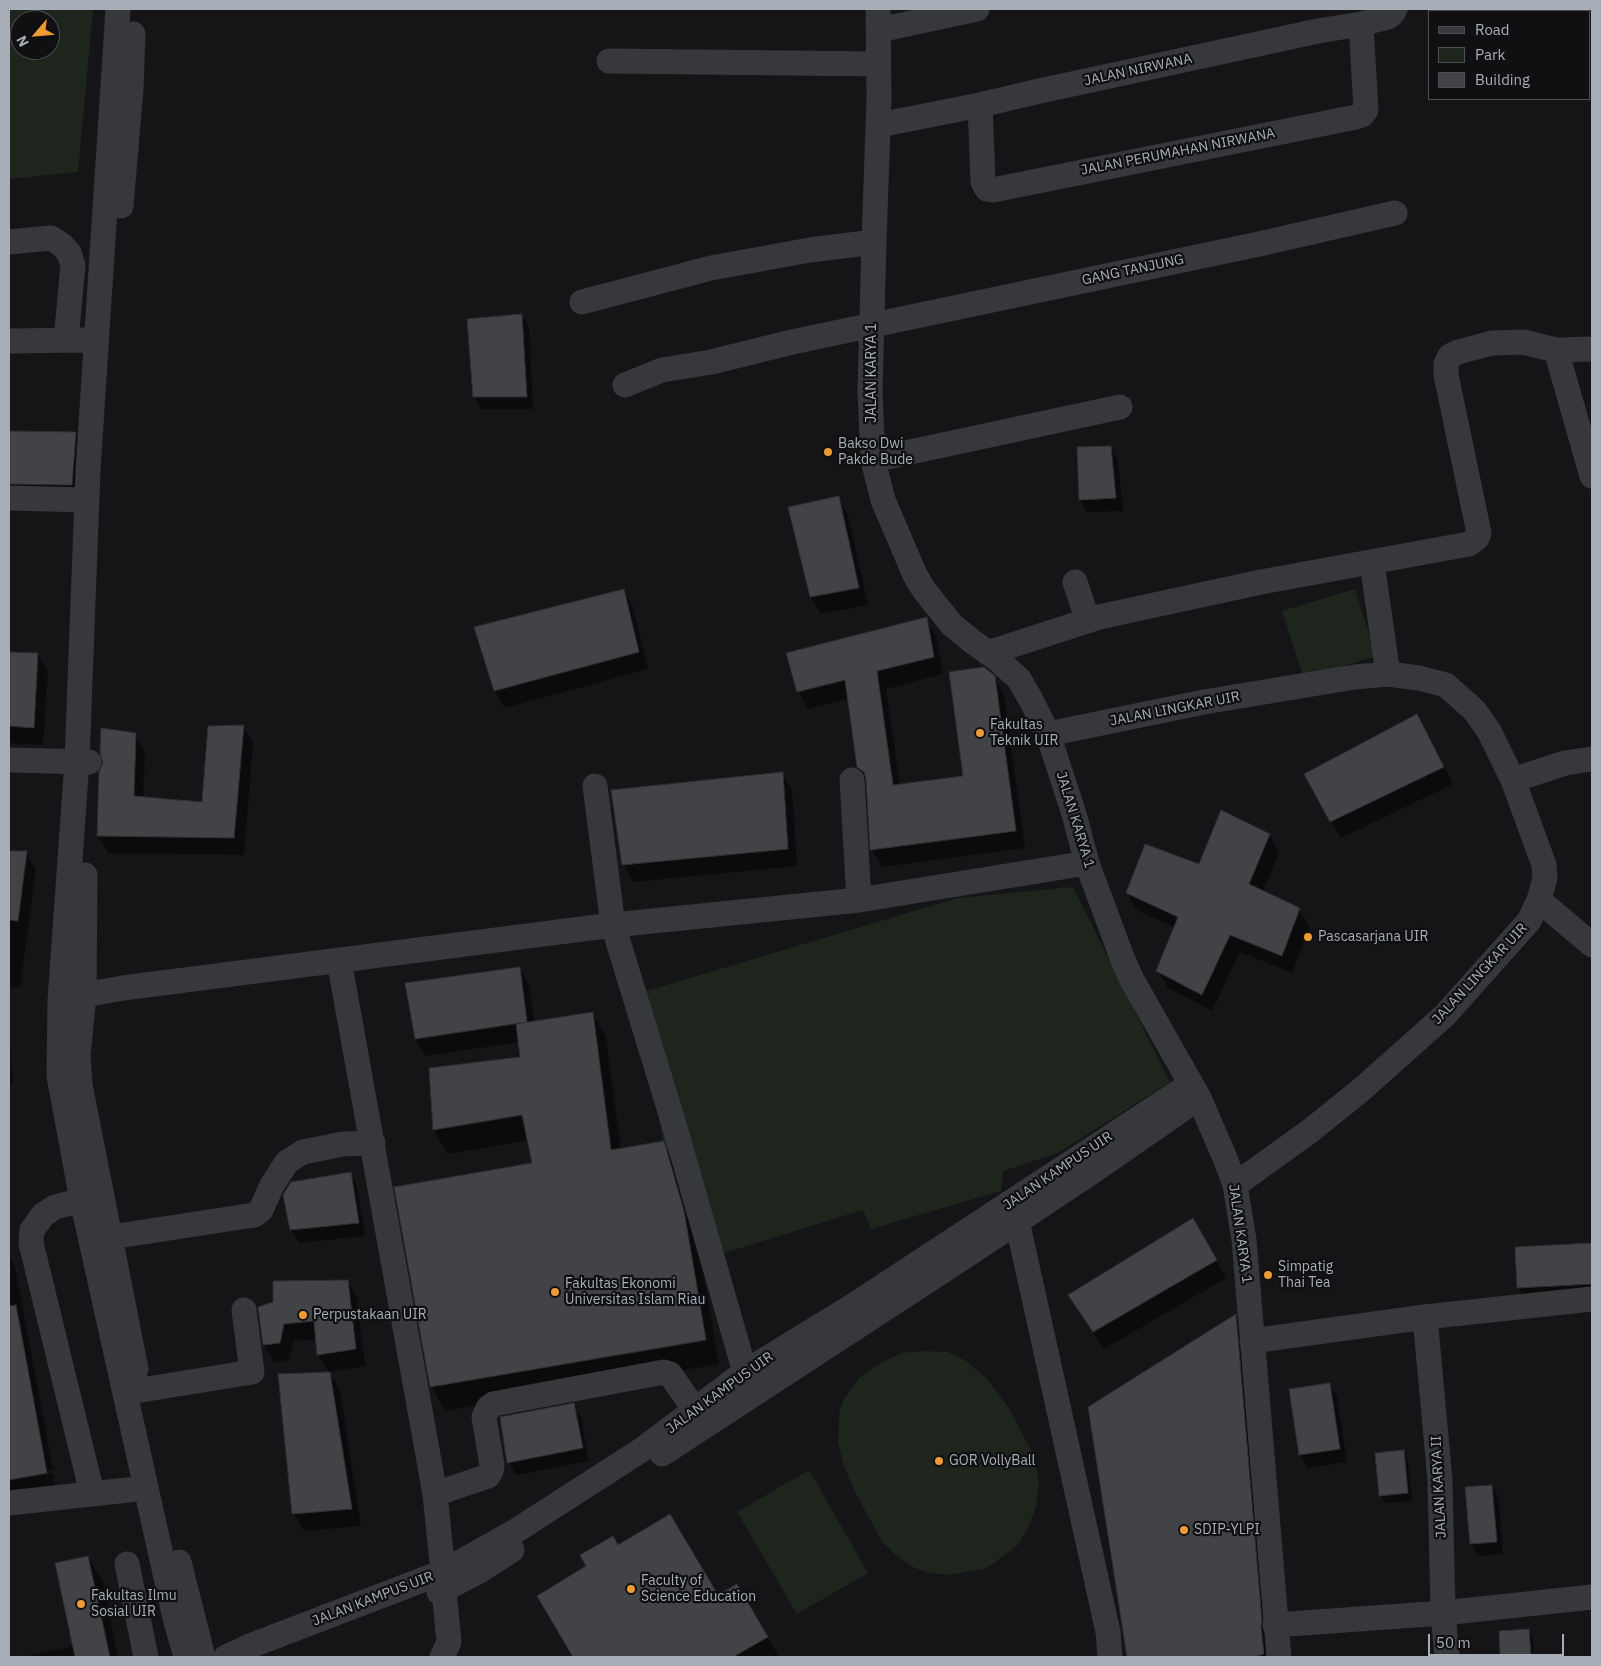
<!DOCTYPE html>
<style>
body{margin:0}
#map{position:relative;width:1601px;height:1666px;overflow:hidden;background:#151517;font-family:"IBM Plex Sans",sans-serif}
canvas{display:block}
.frame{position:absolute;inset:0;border:10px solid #a7aeb7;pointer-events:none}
.legend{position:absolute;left:1428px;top:10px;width:162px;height:90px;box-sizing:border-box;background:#101012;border:1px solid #4c4f54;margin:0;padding:6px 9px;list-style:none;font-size:15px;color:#a7aeb7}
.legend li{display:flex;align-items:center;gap:10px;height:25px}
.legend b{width:25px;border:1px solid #4c4f54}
.north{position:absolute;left:10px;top:10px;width:50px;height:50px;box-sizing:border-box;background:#101012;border:1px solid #4c4f54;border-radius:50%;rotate:243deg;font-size:14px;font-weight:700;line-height:20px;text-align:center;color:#a7aeb7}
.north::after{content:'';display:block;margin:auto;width:18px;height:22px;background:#ef9b34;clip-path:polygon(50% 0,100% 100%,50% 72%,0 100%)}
.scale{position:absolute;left:1428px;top:1634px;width:136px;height:22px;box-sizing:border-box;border:2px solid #a7aeb7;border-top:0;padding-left:6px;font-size:15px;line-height:18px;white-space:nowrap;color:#a7aeb7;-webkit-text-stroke:4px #101012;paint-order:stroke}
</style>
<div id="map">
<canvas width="1601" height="1666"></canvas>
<div class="frame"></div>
<ul class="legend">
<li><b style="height:6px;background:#36383c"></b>Road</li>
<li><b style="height:14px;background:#1d251d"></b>Park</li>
<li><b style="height:14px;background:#414347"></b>Building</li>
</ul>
<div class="north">N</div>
<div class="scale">50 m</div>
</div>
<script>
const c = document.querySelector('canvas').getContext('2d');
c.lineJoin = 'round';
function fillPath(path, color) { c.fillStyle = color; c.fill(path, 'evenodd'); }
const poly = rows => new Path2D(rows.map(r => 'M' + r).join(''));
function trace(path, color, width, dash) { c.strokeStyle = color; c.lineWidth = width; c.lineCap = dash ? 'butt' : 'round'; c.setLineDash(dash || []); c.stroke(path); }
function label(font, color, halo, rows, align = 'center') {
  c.font = font + ' "IBM Plex Sans",sans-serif'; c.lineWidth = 4.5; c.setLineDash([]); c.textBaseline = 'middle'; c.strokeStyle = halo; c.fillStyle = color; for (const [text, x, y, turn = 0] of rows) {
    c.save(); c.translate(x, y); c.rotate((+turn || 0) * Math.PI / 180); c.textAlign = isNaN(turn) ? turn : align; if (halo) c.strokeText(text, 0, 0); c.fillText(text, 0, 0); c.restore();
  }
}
fillPath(poly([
 [9,9,93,9,78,172,9,179],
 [20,20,50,20,50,50,20,50],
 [1355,589,1376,656,1304,679,1282,611],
 [1073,887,1170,1082,1058,1153,1003,1171,1001,1191,871,1229,863,1210,711,1257,664,1145,636,994,958,898],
 [923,1351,948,1352,968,1362,988,1380,1009,1408,1034,1456,1039,1481,1036,1507,1029,1526,1018,1545,987,1568,951,1575,929,1573,915,1568,899,1558,882,1542,854,1490,844,1466,838,1442,839,1414,843,1401,859,1378,875,1366,901,1353],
 [809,1470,868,1573,797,1614,737,1512]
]), '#1d251d');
fillPath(poly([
 [522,315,529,328,533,409,481,409,474,396],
 [9,432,75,434,85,451,82,502,9,501],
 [1110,447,1118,460,1123,511,1087,512,1080,500],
 [838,498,848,515,868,605,821,614,811,597],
 [623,590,633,607,648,669,505,708,495,691],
 [926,619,936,636,943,674,886,689,900,786,964,777,994,677,1004,695,1025,848,882,867,872,850,868,782,859,766,849,698,808,709,798,691],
 [9,654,38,654,48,672,43,745,9,743],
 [243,726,253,743,244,855,108,853,98,836,100,772,105,763,135,735,145,752,143,798,203,803],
 [1426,733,1453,784,1341,838,1331,821],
 [782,773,792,790,797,866,633,882,623,864],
 [1269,835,1279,852,1263,892,1299,909,1309,927,1292,973,1240,952,1212,1011,1168,988,1158,971,1175,928,1137,910,1127,893,1200,866],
 [9,852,26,853,36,870,20,988,9,987],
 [520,968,529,985,534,1022,592,1013,606,1037,621,1150,663,1142,677,1166,697,1237,719,1364,445,1411,432,1387,396,1188,534,1164,529,1140,448,1154,434,1130,430,1069,521,1058,519,1042,426,1056,416,1039,407,984],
 [9,1031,13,1085,9,1085],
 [350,1173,357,1186,365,1236,299,1243,291,1230,285,1195],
 [1193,1220,1226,1278,1104,1349,1080,1313],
 [1592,1244,1592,1297,1526,1301,1518,1288,1516,1249],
 [9,1256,15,1267,53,1470,9,1479],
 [347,1281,357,1298,365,1366,329,1372,340,1390,361,1526,304,1531,294,1514,329,1373,318,1355,317,1339,294,1341,289,1360,274,1362,264,1344,259,1308],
 [1235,1315,1242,1328,1269,1657,1128,1657,1090,1407],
 [1330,1385,1337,1397,1347,1462,1307,1468,1300,1455],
 [573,1405,581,1418,589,1461,516,1475,509,1462],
 [1403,1451,1408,1460,1412,1501,1385,1503,1380,1495],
 [53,1473,56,1490,9,1499,9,1481],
 [1492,1486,1499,1499,1503,1554,1478,1556,1471,1544],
 [618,1546,717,1596,736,1585,779,1657,572,1657,574,1656],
 [88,1557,103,1583,118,1657,22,1657,74,1646],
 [1528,1631,1533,1639,1534,1657,1502,1657,1500,1632]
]), '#0007');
const building = poly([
 [522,314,527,397,473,397,467,319,522,314],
 [9,431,76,432,72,485,9,484,9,431],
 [1111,446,1116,498,1079,500,1077,447,1111,446],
 [839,496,859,588,810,597,788,507,839,496],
 [624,589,639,652,494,691,474,627,624,589],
 [927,617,934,657,877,671,893,785,963,776,949,672,984,667,995,676,1016,831,870,850,866,779,864,772,857,767,845,680,797,692,786,653,927,617],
 [9,652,38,653,34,728,9,726,9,652],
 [1417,714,1444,767,1330,822,1304,774,1417,714],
 [244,725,234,838,97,836,99,772,103,763,100,753,101,728,136,733,134,796,202,802,208,726,244,725],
 [783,772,788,849,622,865,611,790,783,772],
 [1221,810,1270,834,1249,884,1300,908,1282,956,1230,935,1202,995,1156,971,1178,917,1126,893,1145,844,1199,864,1221,810],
 [9,851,27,851,18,921,9,920,9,851],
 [520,967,527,1022,415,1039,405,983,520,967],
 [593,1012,611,1150,664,1141,684,1211,706,1340,430,1387,394,1187,532,1163,522,1115,433,1130,429,1068,520,1057,516,1024,593,1012],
 [351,1172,359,1223,290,1230,283,1195,291,1182,351,1172],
 [1193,1218,1217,1260,1093,1332,1068,1295,1193,1218],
 [1592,1243,1592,1284,1517,1288,1515,1247,1592,1243],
 [348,1280,356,1349,317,1355,314,1321,284,1324,280,1343,263,1345,258,1307,273,1302,273,1281,348,1280],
 [16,1305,47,1473,9,1480,9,1306,16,1305],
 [1236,1314,1262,1621,1261,1626,1264,1654,1254,1657,1127,1657,1088,1407,1236,1314],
 [330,1372,352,1509,292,1514,278,1374,330,1372],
 [1330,1383,1340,1449,1299,1455,1289,1389,1330,1383],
 [574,1403,583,1448,507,1463,500,1417,574,1403],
 [1404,1450,1408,1493,1379,1496,1375,1453,1404,1450],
 [1492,1485,1497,1542,1470,1544,1465,1487,1492,1485],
 [670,1514,718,1595,737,1584,768,1637,733,1657,573,1657,537,1596,586,1566,580,1555,613,1536,618,1545,670,1514],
 [88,1556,110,1657,75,1657,55,1563,88,1556],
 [1529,1629,1531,1657,1500,1657,1499,1631,1529,1629]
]);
fillPath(building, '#414347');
trace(building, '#2f2f33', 1);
trace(poly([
 [118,9,88,470,77,761,60,1000,59,1076,82,1200,175,1618,186,1657],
 [878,9,879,98,874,242,870,391,873,460,883,500,915,575,924,590,952,625,973,642,997,659,1019,679,1031,700,1048,734,1074,814,1087,863,1123,960,1132,980,1199,1098,1225,1158,1235,1185,1244,1240,1279,1657],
 [879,30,977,9],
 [609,61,878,64],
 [980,105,983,182,987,189,993,190,1356,117,1362,115,1366,110,1361,24],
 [879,125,980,105,1035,92,1318,31,1361,24,1388,17,1392,14,1395,9],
 [121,206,131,89,133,34],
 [9,242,51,238,62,245,69,253,73,265,66,340],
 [582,302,711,268,810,250,874,242],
 [9,341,84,340],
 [1556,350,1592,476],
 [625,385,662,370,711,362,792,342,1259,244,1395,213],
 [873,460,1120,407],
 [9,498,87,500],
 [1372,563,1388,674],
 [1075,582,1088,621],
 [988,653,1099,617,1261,582,1469,544,1477,538,1479,533,1446,375,1446,364,1450,356,1458,352,1492,343,1523,342,1556,350,1592,349],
 [1048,734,1204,702,1355,677,1388,674,1419,678,1446,685,1474,710,1489,731,1513,780,1544,865,1545,878,1539,900,1529,921,1445,1015,1361,1090,1310,1131,1235,1185],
 [9,760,89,762],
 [852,780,859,900],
 [1513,780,1565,763,1592,759],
 [595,786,613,925,673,1121,745,1372],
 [85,875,84,995,78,1055,80,1085,136,1369],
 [1539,900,1592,945],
 [339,960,435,1494,443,1572,444,1590,449,1642,442,1657],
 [68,998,123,988,613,925,859,900,1087,863],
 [82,1200,55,1207,43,1215,32,1230,31,1243,92,1493],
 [1009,1207,1017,1221,1108,1632,1110,1657],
 [111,1237,254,1215,261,1210,272,1185,287,1162,303,1152,343,1144,373,1143],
 [1425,1317,1440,1480,1443,1613,1447,1657],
 [1252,1341,1425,1317,1592,1299],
 [141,1390,252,1372,244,1310],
 [662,1454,964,1257,1093,1171,1183,1109],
 [435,1494,488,1476,491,1471,492,1465,484,1417,488,1408,493,1404,664,1372,670,1374,695,1410],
 [9,1503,146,1488],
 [179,1562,203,1657],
 [127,1564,146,1657],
 [439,1592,478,1572,512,1550],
 [1275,1625,1443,1613,1592,1597],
 [226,1657,250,1646,443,1572,514,1532,643,1449,745,1372,851,1307,1191,1084]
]), '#36383c', 25);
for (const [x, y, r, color] of [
 [828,452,5,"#ef9b34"],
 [980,733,5,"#ef9b34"],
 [1308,937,5,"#ef9b34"],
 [1268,1275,5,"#ef9b34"],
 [555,1292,5,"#ef9b34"],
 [303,1315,5,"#ef9b34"],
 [939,1461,5,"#ef9b34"],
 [1184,1530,5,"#ef9b34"],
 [631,1589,5,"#ef9b34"],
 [81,1604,5,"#ef9b34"]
]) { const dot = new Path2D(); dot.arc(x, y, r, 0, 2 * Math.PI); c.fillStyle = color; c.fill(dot); trace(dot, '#101012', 2); }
label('14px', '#a7aeb7', '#101012', [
 ["JALAN NIRWANA",1138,70,-12],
 ["JALAN PERUMAHAN NIRWANA",1178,152,-11],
 ["GANG TANJUNG",1133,270,-12],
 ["JALAN KARYA 1",872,373,-90],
 ["JALAN LINGKAR UIR",1175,709,-11],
 ["JALAN KARYA 1",1075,820,73],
 ["JALAN LINGKAR UIR",1480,974,-47],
 ["JALAN KAMPUS UIR",1058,1171,-34],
 ["JALAN KARYA 1",1240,1234,82],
 ["JALAN KAMPUS UIR",720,1393,-36],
 ["JALAN KARYA II",1439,1487,-93],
 ["JALAN KAMPUS UIR",373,1599,-21]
]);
label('14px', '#a7aeb7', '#101012', [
 ["Bakso Dwi",838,444],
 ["Pakde Bude",838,460],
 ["Fakultas",990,725],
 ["Teknik UIR",990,741],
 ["Pascasarjana UIR",1318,937],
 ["Simpatig",1278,1267],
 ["Thai Tea",1278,1283],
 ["Fakultas Ekonomi",565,1284],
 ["Universitas Islam Riau",565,1300],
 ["Perpustakaan UIR",313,1315],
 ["GOR VollyBall",949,1461],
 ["SDIP-YLPI",1194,1530],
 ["Faculty of",641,1581],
 ["Science Education",641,1597],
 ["Fakultas Ilmu",91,1596],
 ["Sosial UIR",91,1612]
], 'left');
</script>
